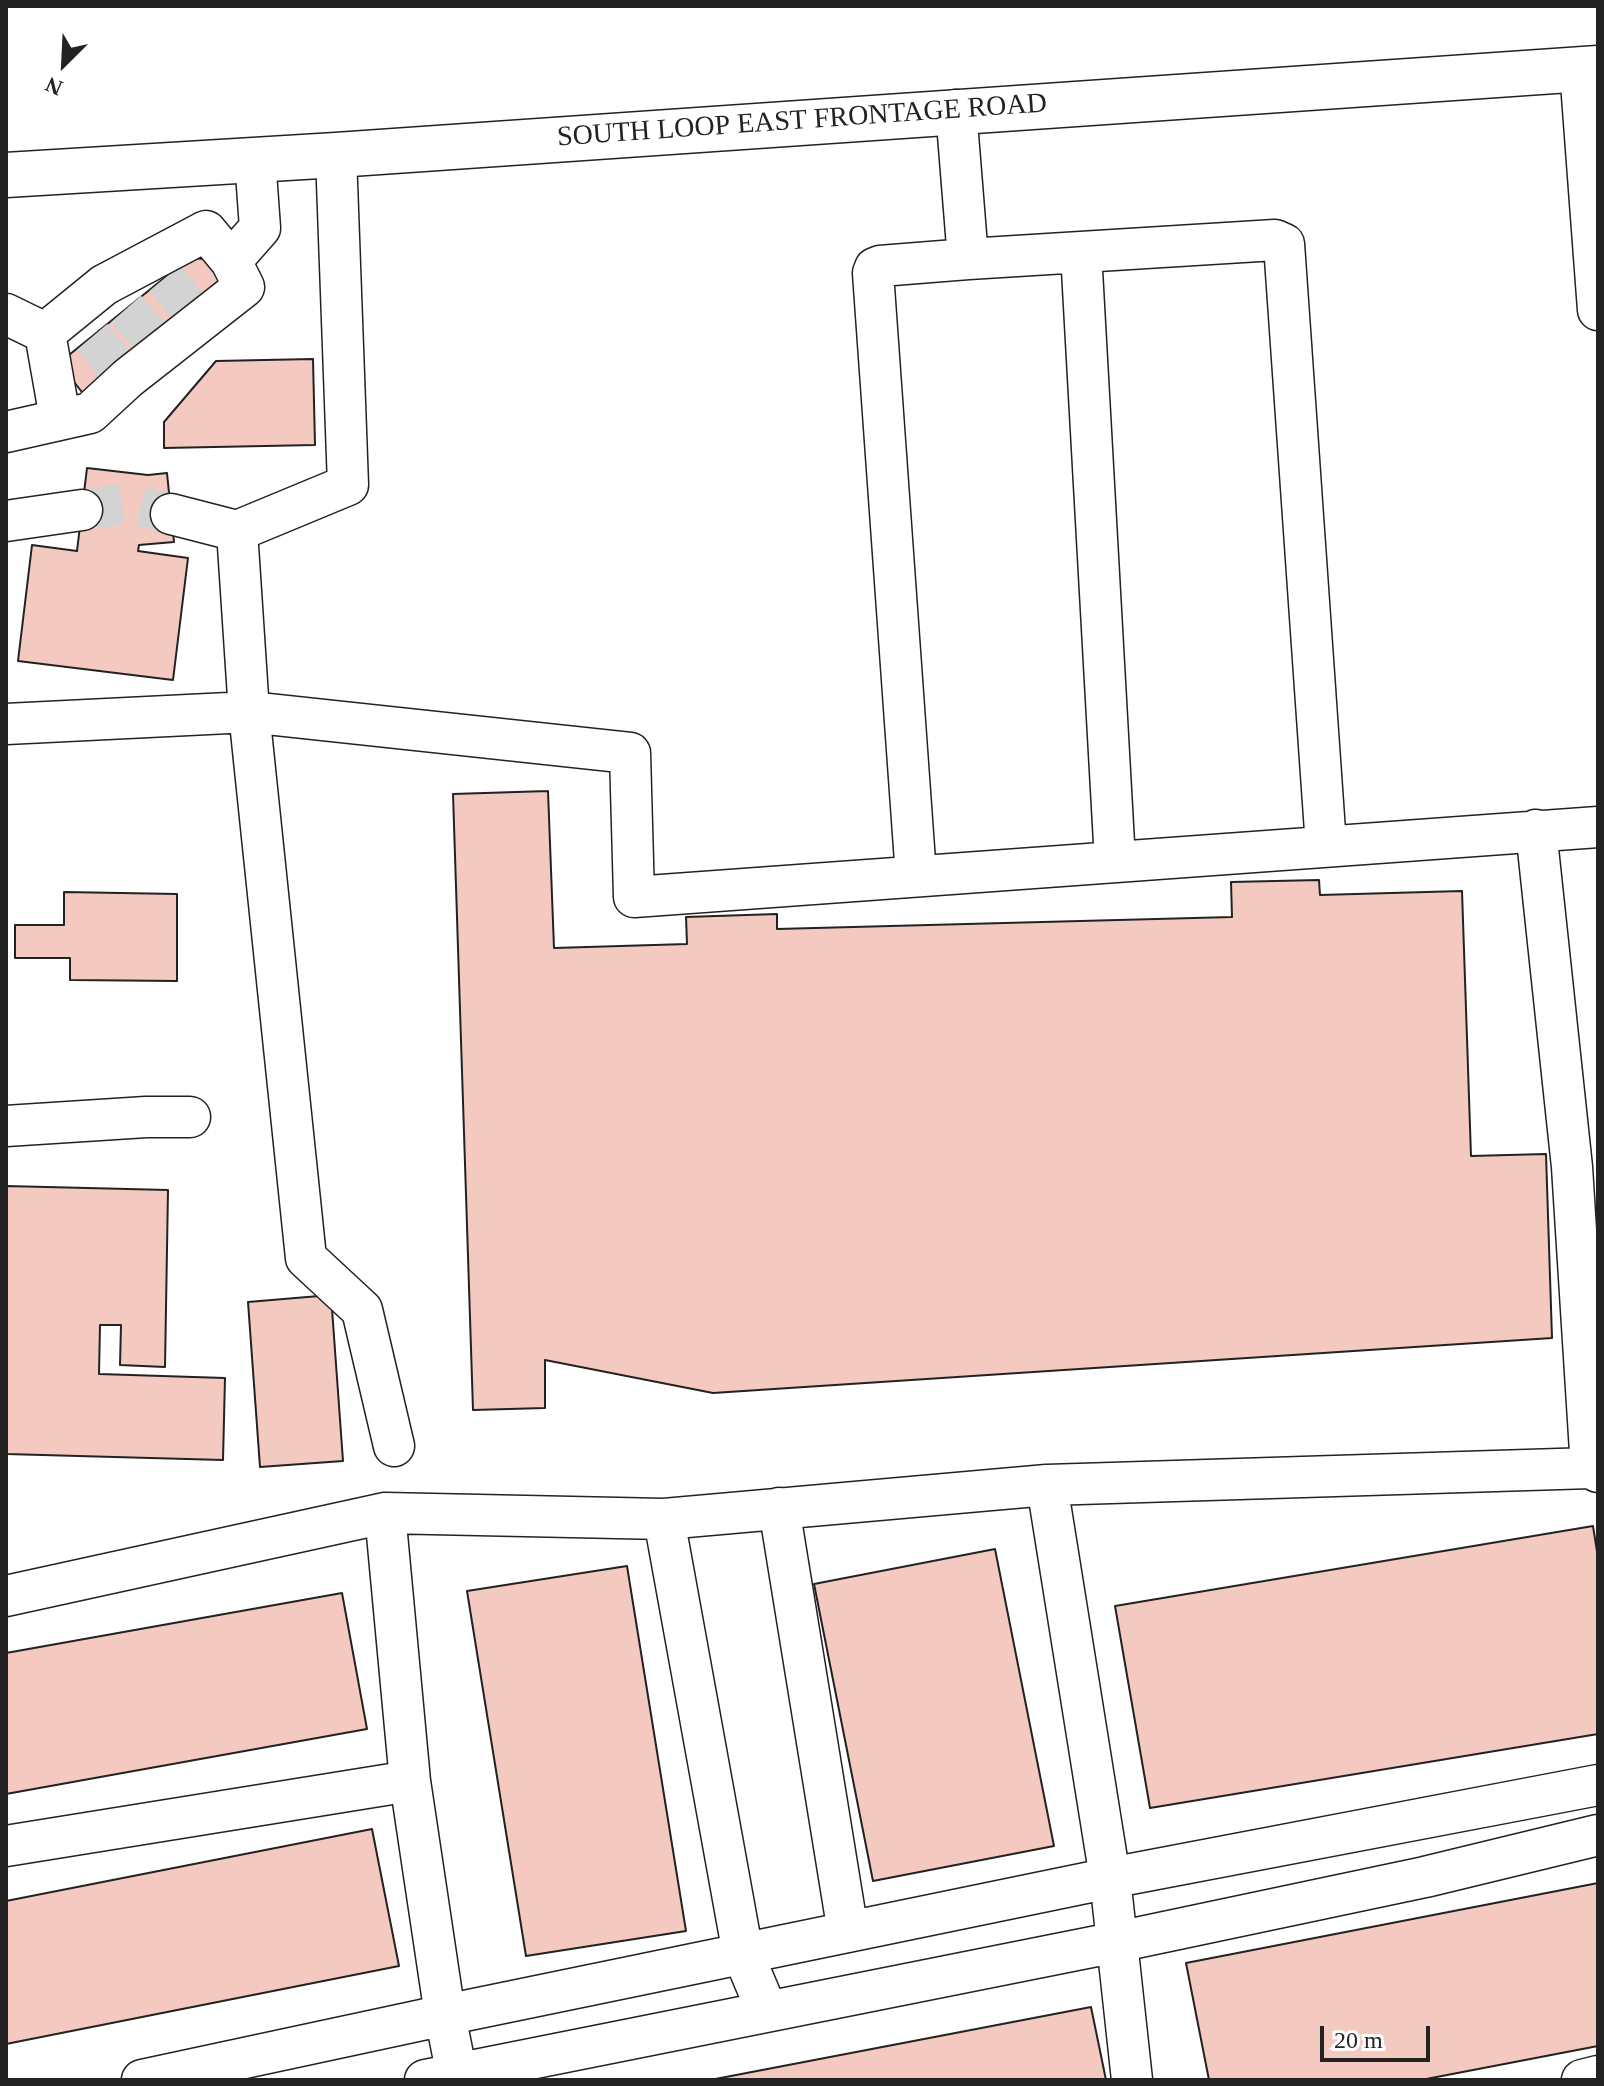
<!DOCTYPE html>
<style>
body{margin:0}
#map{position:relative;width:1604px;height:2086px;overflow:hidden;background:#fff;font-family:Georgia,serif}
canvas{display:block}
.frame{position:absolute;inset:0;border:8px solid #222;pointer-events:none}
.north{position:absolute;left:24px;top:24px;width:80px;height:80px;-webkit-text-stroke:6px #fff;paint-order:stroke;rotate:204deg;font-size:22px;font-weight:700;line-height:32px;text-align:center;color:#222}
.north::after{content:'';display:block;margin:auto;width:28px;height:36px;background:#222;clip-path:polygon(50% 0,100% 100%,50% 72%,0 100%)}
.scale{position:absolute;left:1320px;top:2026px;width:110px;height:36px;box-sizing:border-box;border:4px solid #222;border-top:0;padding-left:10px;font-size:24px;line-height:28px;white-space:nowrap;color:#222;-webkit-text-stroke:6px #fff;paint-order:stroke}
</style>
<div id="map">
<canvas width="1604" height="2086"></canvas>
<div class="frame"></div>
<div class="north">N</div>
<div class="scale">20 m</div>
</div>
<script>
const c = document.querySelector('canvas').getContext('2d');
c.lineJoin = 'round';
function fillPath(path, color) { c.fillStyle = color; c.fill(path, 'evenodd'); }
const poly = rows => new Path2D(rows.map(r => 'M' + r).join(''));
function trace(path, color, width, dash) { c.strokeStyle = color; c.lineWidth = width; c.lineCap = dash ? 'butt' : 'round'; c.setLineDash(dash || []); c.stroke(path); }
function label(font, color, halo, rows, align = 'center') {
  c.font = font + ' Georgia,serif'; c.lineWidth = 6; c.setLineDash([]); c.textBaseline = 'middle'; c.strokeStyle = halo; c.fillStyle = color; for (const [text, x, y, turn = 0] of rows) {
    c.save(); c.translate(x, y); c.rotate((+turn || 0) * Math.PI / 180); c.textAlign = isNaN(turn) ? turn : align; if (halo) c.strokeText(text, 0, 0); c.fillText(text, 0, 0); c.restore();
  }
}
const building = poly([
 [189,258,206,259,226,284,85,396,67,373,69,355,189,258],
 [313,359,315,445,164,448,164,422,216,361,313,359],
 [87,468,148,475,167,473,174,542,139,545,138,551,188,558,173,680,18,661,32,545,77,551,87,468],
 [548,791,554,948,687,944,686,917,777,914,777,929,1232,917,1231,882,1319,880,1320,895,1462,891,1471,1156,1546,1154,1552,1338,713,1393,545,1360,545,1408,473,1410,453,794,548,791],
 [64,892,177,894,177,981,70,980,70,958,15,958,15,925,64,925,64,892],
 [6,1186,168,1190,165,1367,120,1365,121,1325,100,1325,99,1374,225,1378,223,1460,6,1454,6,1186],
 [331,1295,343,1461,260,1467,248,1302,331,1295],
 [1593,1526,1598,1558,1598,1734,1150,1808,1115,1606,1593,1526],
 [995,1549,1054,1846,873,1881,814,1584,995,1549],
 [627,1566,686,1931,526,1956,467,1591,627,1566],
 [342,1593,367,1729,6,1794,6,1653,342,1593],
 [372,1829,399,1966,6,2044,6,1901,372,1829],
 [1598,1883,1598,2046,1421,2080,1209,2080,1186,1963,1598,1883],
 [1091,2007,1106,2080,710,2080,1091,2007]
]);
fillPath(building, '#f3c9c0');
trace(building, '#222', 2);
trace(poly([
 [165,278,192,311],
 [126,309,154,341],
 [92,337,119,369],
 [82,510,129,503,171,514]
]), '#d3d3d3', 40, [40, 20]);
const minor = poly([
 [1580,69,1598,310],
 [956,110,968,259],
 [1081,252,1115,861],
 [231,261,260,228,255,159],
 [6,314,45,333],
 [6,432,90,413,128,378,244,287,231,261,206,231,104,285,45,333,60,418],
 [171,514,237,531,348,485,336,155],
 [6,521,82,510],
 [237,531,249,712,306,1258,362,1310,394,1446],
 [6,724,249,712,630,753,634,897,1598,827],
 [1536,830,1572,1167,1591,1468],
 [916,876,873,273,875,268,880,266,968,259,1275,240,1284,244,1326,846],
 [6,1126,146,1117,190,1117],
 [1047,1485,1110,1878,1132,2080],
 [779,1508,848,1932],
 [385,1513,410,1781,445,2015,458,2080],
 [664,1519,743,1954,767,2011],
 [6,1596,385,1513,664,1519,1047,1485,1591,1468,1598,1472],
 [6,1846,410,1781],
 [142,2080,445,2015,1110,1878,1598,1785],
 [425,2080,1117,1942,1425,1877,1598,1835],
 [1582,2080,1598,2076]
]);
const major = poly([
 [6,175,336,155,1598,68]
]);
trace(minor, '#222', 43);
trace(major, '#222', 47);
trace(minor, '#fff', 40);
trace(major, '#fff', 44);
label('28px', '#222', '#fff', [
 ["SOUTH LOOP EAST FRONTAGE ROAD",802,121,-4]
]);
</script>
